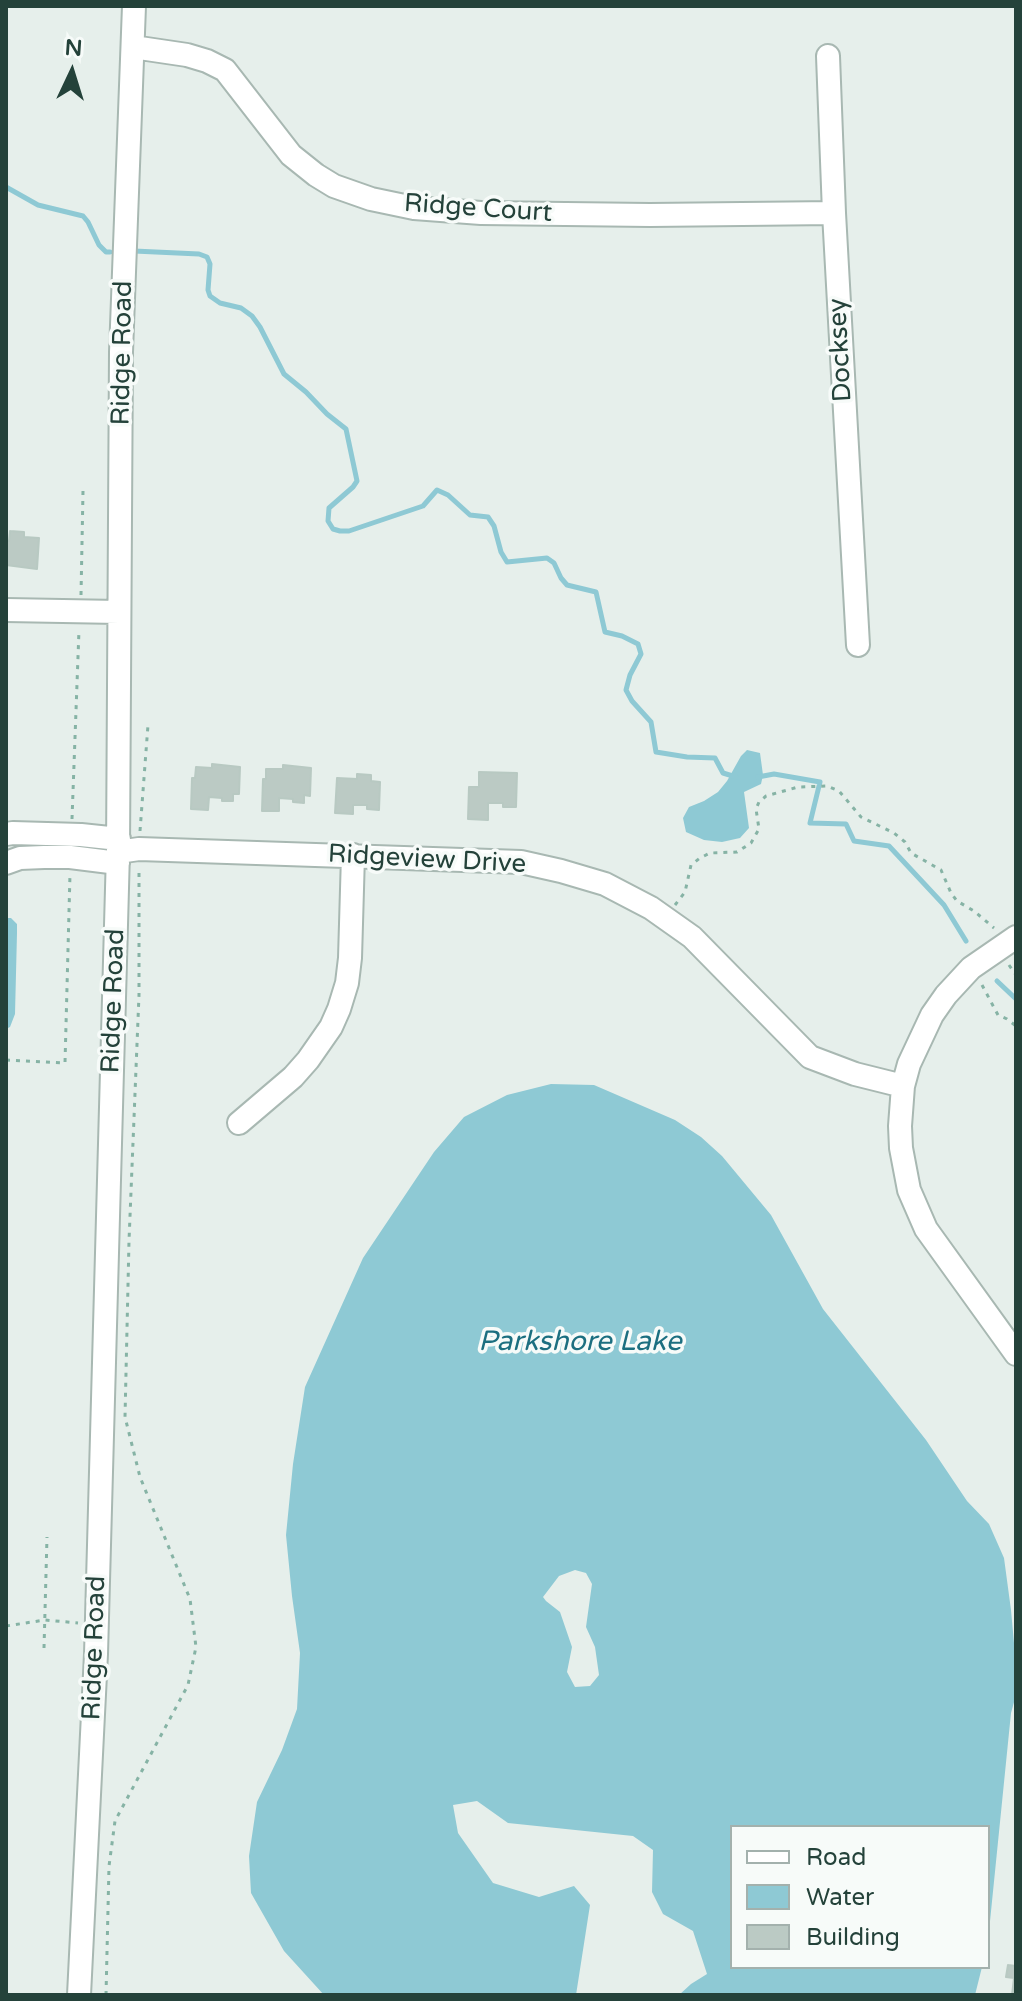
<!DOCTYPE html>
<style>
body{margin:0}
#map{position:relative;width:1022px;height:2001px;overflow:hidden;background:#e6efeb;font-family:"Varela Round",sans-serif}
canvas{display:block}
.frame{position:absolute;inset:0;border:8px solid #24423a;pointer-events:none}
.legend{position:absolute;left:730px;top:1825px;width:260px;height:144px;box-sizing:border-box;background:#f7fbf9;border:2px solid #a3b1ad;margin:0;padding:10px 14px;list-style:none;font-size:24px;color:#24423a}
.legend li{display:flex;align-items:center;gap:16px;height:40px}
.legend b{width:40px;border:2px solid #a3b1ad}
.north{position:absolute;left:32px;top:32px;width:80px;height:80px;-webkit-text-stroke:6px #f7fbf9;paint-order:stroke;rotate:4deg;font-size:22px;font-weight:700;line-height:32px;text-align:center;color:#24423a}
.north::after{content:'';display:block;margin:auto;width:28px;height:36px;background:#24423a;clip-path:polygon(50% 0,100% 100%,50% 72%,0 100%)}
</style>
<div id="map">
<canvas width="1022" height="2001"></canvas>
<div class="frame"></div>
<ul class="legend">
<li><b style="height:10px;background:#fff"></b>Road</li>
<li><b style="height:22px;background:#8ec9d4"></b>Water</li>
<li><b style="height:22px;background:#bbcac4"></b>Building</li>
</ul>
<div class="north">N</div>
</div>
<script>
const c = document.querySelector('canvas').getContext('2d');
c.lineJoin = 'round';
function fillPath(path, color) { c.fillStyle = color; c.fill(path, 'evenodd'); }
const poly = rows => new Path2D(rows.map(r => 'M' + r).join(''));
function trace(path, color, width, dash) { c.strokeStyle = color; c.lineWidth = width; c.lineCap = dash ? 'butt' : 'round'; c.setLineDash(dash || []); c.stroke(path); }
function label(font, color, halo, rows, align = 'center') {
  c.font = font + ' "Varela Round",sans-serif'; c.lineWidth = 7; c.setLineDash([]); c.textBaseline = 'middle'; c.strokeStyle = halo; c.fillStyle = color; for (const [text, x, y, turn = 0] of rows) {
    c.save(); c.translate(x, y); c.rotate((+turn || 0) * Math.PI / 180); c.textAlign = isNaN(turn) ? turn : align; if (halo) c.strokeText(text, 0, 0); c.fillText(text, 0, 0); c.restore();
  }
}
fillPath(poly([
 [747,750,760,753,763,775,761,784,744,792,749,828,740,838,722,842,704,840,686,832,683,818,689,807,704,801,718,792,727,781,741,756],
 [6,918,11,918,17,924,17,933,15,1014,10,1027,6,1029],
 [551,1084,594,1085,675,1120,701,1137,722,1156,771,1215,823,1309,926,1440,967,1501,989,1524,1004,1558,1011,1610,1016,1665,1016,1695,1011,1713,988,1941,988,1827,732,1827,732,1967,982,1967,975,1995,679,1995,691,1984,707,1974,693,1931,663,1914,652,1892,653,1850,633,1836,508,1823,477,1801,453,1805,458,1833,493,1883,539,1897,574,1886,590,1905,576,1995,324,1995,284,1951,251,1893,249,1856,257,1802,282,1750,297,1709,300,1653,292,1596,286,1535,293,1464,305,1387,363,1258,434,1152,464,1117,507,1095],
 [575,1570,586,1573,592,1584,586,1627,595,1647,599,1675,590,1686,575,1687,567,1672,572,1647,560,1612,546,1601,543,1597,559,1576]
]), '#8ec9d4');
trace(poly([
 [6,187,38,205,83,216,88,222,99,245,106,252,110,252],
 [134,251,199,254,207,257,210,264,208,290,210,296,220,303,241,308,252,316,260,327,284,374,306,392,327,414,346,429,357,481,353,487,329,508,328,521,333,529,340,531,349,531,423,506,437,490,448,495,470,515,488,517,494,526,501,552,507,562,547,558,554,563,561,578,567,585,596,592,605,632,622,636,638,644,641,654,630,675,626,690,632,701,651,722,656,752,687,757,715,758,723,773,736,777],
 [758,777,774,774,820,782,810,823,846,824,854,841,889,846,944,905,966,941],
 [997,981,1016,999]
]), '#8ec9d4', 5);
const building = poly([
 [10,531,24,532,24,537,39,538,37,569,6,565,6,541,9,541,10,531],
 [212,764,240,767,239,794,233,794,233,801,222,801,222,798,209,797,208,810,191,809,192,778,195,778,196,767,212,768,212,764],
 [283,765,311,768,310,796,304,795,304,803,293,802,293,799,279,798,279,811,262,811,263,779,266,779,266,769,283,769,283,765],
 [479,772,517,773,516,807,503,807,503,803,488,803,488,820,468,819,469,787,479,787,479,772],
 [357,774,371,775,371,781,380,782,379,810,367,809,367,805,353,805,353,814,335,813,337,778,357,779,357,774],
 [1008,1965,1016,1966,1016,1995,1012,1995,1014,1978,1006,1977,1008,1965]
]);
fillPath(building, '#bbcac4');
trace(building, '#b8c9c2', 2);
const minor = poly([
 [133,47,187,55,207,61,225,70,291,155,316,175,334,186,371,199,414,208,481,213,650,215,834,213],
 [828,56,834,213,858,645],
 [6,610,119,612],
 [6,834,13,833,81,835,119,839],
 [118,852,139,849,521,862,561,871,605,884,651,908,692,937,810,1057,855,1074,903,1086],
 [6,863,20,858,44,857,70,857,118,863],
 [1016,937,971,968,946,995,932,1015,909,1064,903,1086,900,1126,901,1148,909,1190,926,1229,1016,1354],
 [239,1123,293,1077,308,1060,331,1027,339,1009,347,983,350,958,353,855],
 [79,1995,96,1654,118,852,121,352,134,6]
]);
trace(minor, '#a8b8b2', 26);
trace(poly([
 [81,595,83,491],
 [72,819,79,630],
 [140,831,148,725],
 [675,905,685,892,691,865,700,858,710,853,737,852,751,843,759,829,756,809,759,802,766,796,798,787,827,786,839,791,861,817,894,833,905,842,911,853,941,870,951,893,957,901,974,911,994,928],
 [1009,965,1016,975],
 [982,985,998,1015,1007,1019,1016,1026],
 [6,1060,65,1063,70,874],
 [6,1626,45,1620,78,1623],
 [44,1648,47,1537],
 [106,1995,109,1866,115,1821,188,1685,196,1647,190,1599,140,1477,125,1417,129,1241,139,995,139,867]
]), '#86b3a5', 3, [4, 6]);
trace(minor, '#fff', 22);
label('26px', '#24423a', '#f7fbf9', [
 ["Ridge Court",478,209,4],
 ["Docksey",841,350,-93],
 ["Ridge Road",123,353,-89],
 ["Ridgeview Drive",427,860,3],
 ["Ridge Road",114,1001,-88],
 ["Ridge Road",95,1648,-88]
]);
label('italic 28px', '#1c6f80', '#f7fbf9', [
 ["Parkshore Lake",580,1343]
]);
</script>
